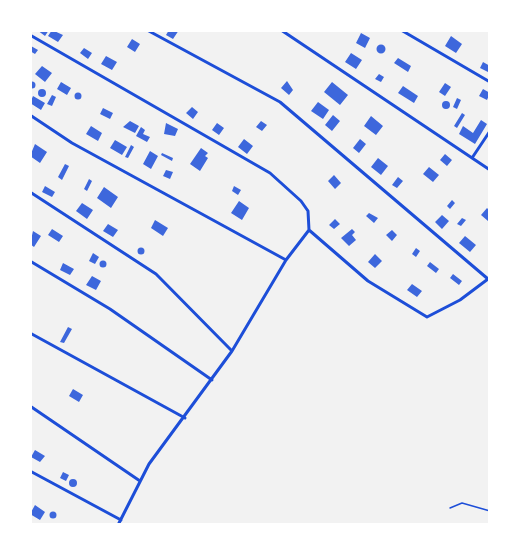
<!DOCTYPE html>
<style>
body{margin:0}
#map{position:relative;width:520px;height:555px;overflow:hidden;background:#f2f2f2;font-family:"IBM Plex Serif",serif}
canvas{display:block}
.frame{position:absolute;inset:0;border:32px solid #fff;pointer-events:none}
</style>
<div id="map">
<canvas width="520" height="555"></canvas>
<div class="frame"></div>
</div>
<script>
const c = document.querySelector('canvas').getContext('2d');
c.lineJoin = 'round';
function fillPath(path, color) { c.fillStyle = color; c.fill(path, 'evenodd'); }
const poly = rows => new Path2D(rows.map(r => 'M' + r).join(''));
function trace(path, color, width, dash) { c.strokeStyle = color; c.lineWidth = width; c.lineCap = dash ? 'butt' : 'round'; c.setLineDash(dash || []); c.stroke(path); }
fillPath(poly([
 [37,30,49,30,45,36],
 [52,30,63,35,58,42,48,36],
 [169,30,179,30,173,39,166,35],
 [361,33,370,38,365,48,356,43],
 [451,36,462,44,456,53,445,46],
 [132,39,140,44,135,52,127,47],
 '376.5 49a4.5 4.5 0 1 1 9 0a4.5 4.5 0 1 1-9 0Z',
 [31,46,38,50,35,54,30,51],
 [84,48,92,53,88,59,80,53],
 [351,53,362,60,356,69,345,62],
 [106,56,117,62,112,70,101,64],
 [398,58,411,66,408,72,394,63],
 [483,62,490,66,488,72,480,68],
 [42,66,52,73,45,82,35,74],
 [379,74,384,77,381,82,375,79],
 [287,81,293,90,289,95,281,88],
 '28.5 85a3.5 3.5 0 1 1 7 0a3.5 3.5 0 1 1-7 0Z',
 [61,82,71,88,67,95,57,89],
 [332,82,348,95,340,105,324,92],
 [445,83,451,87,445,96,439,92],
 [403,86,418,96,414,103,398,93],
 [483,89,490,93,487,100,479,96],
 '38 93a4 4 0 1 1 8 0a4 4 0 1 1-8 0Z',
 '74.5 96a3.5 3.5 0 1 1 7 0a3.5 3.5 0 1 1-7 0Z',
 [52,95,56,97,52,106,47,104],
 [33,96,45,103,41,110,30,103],
 [457,98,461,100,457,109,453,107],
 '442 105a4 4 0 1 1 8 0a4 4 0 1 1-8 0Z',
 [318,102,329,110,323,119,311,111],
 [192,107,198,112,193,119,186,113],
 [103,108,113,113,110,119,100,114],
 [462,113,465,115,457,128,454,126],
 [333,115,340,121,332,131,325,125],
 [371,116,383,126,376,135,364,126],
 [481,120,487,124,475,144,459,134,463,126,473,133],
 [130,121,139,126,135,133,123,127],
 [261,121,267,125,262,131,256,127],
 [166,123,178,129,175,136,164,134],
 [217,123,224,128,219,135,212,130],
 [91,126,102,133,98,141,86,134],
 [141,127,145,130,143,134,150,137,147,142,136,136],
 [244,139,253,146,247,154,238,147],
 [360,139,366,144,359,153,353,148],
 [115,140,127,147,122,155,110,148],
 [35,144,47,152,40,163,30,156],
 [131,145,134,147,128,158,125,157],
 [201,148,208,153,205,156,208,158,200,171,190,164],
 [150,151,158,156,151,169,143,164],
 [162,153,173,158,172,161,161,155],
 [445,154,452,160,447,166,440,160],
 [378,158,388,166,381,175,371,167],
 [65,164,69,166,62,180,58,177],
 [429,167,439,175,433,182,423,174],
 [166,170,173,172,170,179,163,176],
 [334,175,341,183,335,189,328,181],
 [398,177,403,181,397,188,392,185],
 [89,179,92,181,87,191,84,189],
 [45,186,55,192,52,197,42,192],
 [234,186,241,190,238,195,232,191],
 [104,187,118,197,111,208,97,198],
 [452,200,455,203,450,209,447,206],
 [239,201,249,208,242,220,231,213],
 [82,203,93,210,87,219,76,211],
 [487,208,490,211,488,221,481,215],
 [369,213,378,218,374,223,366,216],
 [442,215,449,221,442,229,435,222],
 [462,218,466,220,461,226,457,224],
 [335,219,340,224,334,229,329,225],
 [155,220,168,228,163,236,151,228],
 [108,224,118,230,113,237,103,231],
 [52,229,63,236,59,242,48,235],
 [352,229,355,232,352,235,356,240,349,246,341,238],
 [392,230,397,235,392,241,386,235],
 [33,231,41,236,34,247,30,244],
 [465,236,476,245,470,252,459,243],
 '137.5 251a3.5 3.5 0 1 1 7 0a3.5 3.5 0 1 1-7 0Z',
 [416,248,420,251,416,257,412,254],
 [93,253,99,257,95,264,89,261],
 [375,254,382,261,375,268,368,262],
 '99.5 264a3.5 3.5 0 1 1 7 0a3.5 3.5 0 1 1-7 0Z',
 [430,262,439,269,436,273,427,266],
 [63,263,74,269,70,275,60,270],
 [453,274,462,281,459,285,450,278],
 [92,276,101,281,96,290,86,285],
 [412,284,422,291,417,297,407,290],
 [68,327,72,329,64,343,60,342],
 [73,389,83,395,79,402,69,396],
 [35,450,45,456,40,462,31,457],
 [63,472,69,475,66,481,60,478],
 '69 483a4 4 0 1 1 8 0a4 4 0 1 1-8 0Z',
 [35,505,45,512,40,520,30,514],
 '49.5 515a3.5 3.5 0 1 1 7 0a3.5 3.5 0 1 1-7 0Z'
]), '#3d67dc');
trace(poly([
 [450,508,462,503,490,511]
]), '#1d4ed8', 1.5);
trace(poly([
 [147,30,280,102,488,279],
 [281,30,490,170],
 [401,30,490,82],
 [30,35,270,173,301,201,308,211,309,230],
 [30,115,72,143,286,260],
 [472,158,490,131],
 [30,192,156,274,232,351],
 [30,261,110,309,212,380],
 [30,333,185,418],
 [30,406,140,481],
 [30,471,121,520],
 [118,525,149,464,232,351,286,260,309,230,368,281,427,317,460,300,488,279,490,281]
]), '#1d4ed8', 3);
</script>
